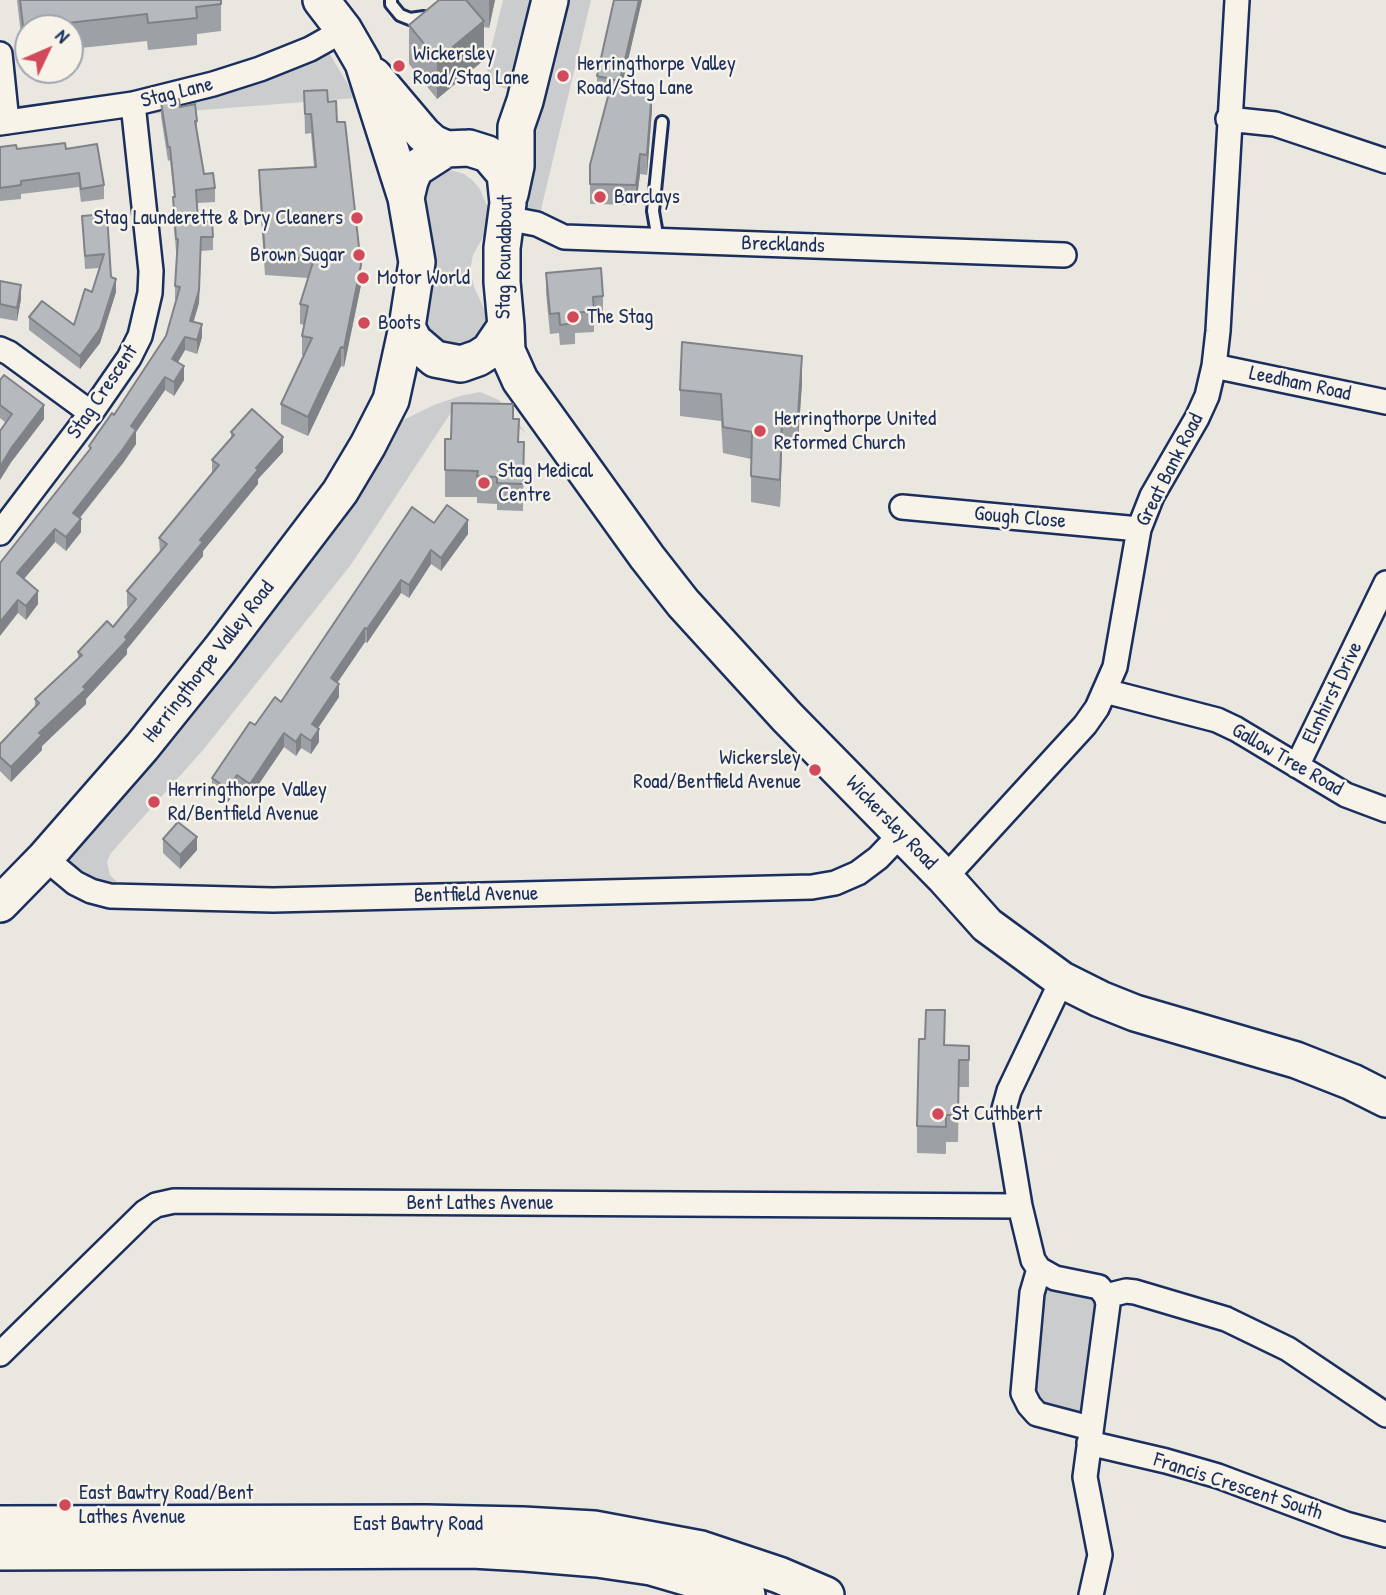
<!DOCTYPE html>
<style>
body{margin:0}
#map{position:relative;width:1386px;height:1595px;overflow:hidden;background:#eae7e0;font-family:"Patrick Hand",sans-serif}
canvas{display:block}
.north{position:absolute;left:14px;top:14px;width:70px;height:70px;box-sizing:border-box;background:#f7f3e8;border:2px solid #9fa5b1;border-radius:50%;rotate:46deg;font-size:19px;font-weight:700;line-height:28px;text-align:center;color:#1b2f5e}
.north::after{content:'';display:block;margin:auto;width:24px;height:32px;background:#d1495b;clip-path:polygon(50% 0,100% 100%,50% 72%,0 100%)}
</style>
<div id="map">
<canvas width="1386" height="1595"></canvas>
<div class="north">N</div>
</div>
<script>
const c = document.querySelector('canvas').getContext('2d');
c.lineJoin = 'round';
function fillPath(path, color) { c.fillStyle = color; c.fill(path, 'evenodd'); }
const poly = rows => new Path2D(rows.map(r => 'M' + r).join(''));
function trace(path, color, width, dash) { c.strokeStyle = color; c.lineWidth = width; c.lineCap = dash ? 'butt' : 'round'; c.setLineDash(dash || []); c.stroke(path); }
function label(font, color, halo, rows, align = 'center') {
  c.font = font + ' "Patrick Hand",sans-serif'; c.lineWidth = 5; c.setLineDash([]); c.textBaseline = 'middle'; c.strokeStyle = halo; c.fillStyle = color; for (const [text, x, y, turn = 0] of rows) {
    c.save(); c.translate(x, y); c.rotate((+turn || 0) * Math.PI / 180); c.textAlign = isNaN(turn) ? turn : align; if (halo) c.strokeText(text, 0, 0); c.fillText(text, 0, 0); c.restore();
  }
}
fillPath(poly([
 [503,0,533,0,513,91,487,83,487,66],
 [559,0,591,0,539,218,527,209,524,200,528,147],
 [328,51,356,98,150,114,204,101],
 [451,170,464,174,472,180,480,189,490,213,487,230,473,255,470,270,474,287,490,321,473,345,441,348,424,333,421,195,428,181,442,172],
 [480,392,499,400,527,434,506,417,463,404,452,411,350,566,203,750,111,853,107,862,110,875,120,885,96,886,76,875,69,863,69,849,385,440,403,420,434,405,460,396],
 [1050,1287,1095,1295,1100,1302,1086,1406,1075,1416,1041,1408,1031,1394,1040,1292]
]), '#cbcccd');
const lane = poly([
 [391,0,391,4,400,15,410,19,424,17],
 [658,240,653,211,662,122]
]);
const street = poly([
 [0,54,7,122],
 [1228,119,1275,124,1386,161],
 [0,123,133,104,213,84,260,69,310,49,344,30],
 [506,218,537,224,564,237,1064,255],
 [0,349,9,353,91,413],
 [1214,366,1386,402],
 [902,507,1139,529],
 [0,533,91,413,129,358,140,336,150,293,151,271,133,104],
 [1105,691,1217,720,1236,729,1346,795,1386,810],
 [1297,766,1386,583],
 [45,858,75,883,91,891,110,896,273,900,812,887,835,883,858,873,878,858,901,834],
 [945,878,1085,725,1097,708,1115,667,1139,529,1152,496,1197,418,1207,396,1214,366,1218,331,1237,0],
 [1062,980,1009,1091,1004,1109,1020,1206,1033,1260,1039,1269,1055,1278,1099,1287,1106,1296,1108,1304,1085,1477,1100,1555,1091,1595],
 [1039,1269,1032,1293,1023,1393,1029,1405,1037,1414,1090,1428],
 [1106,1296,1126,1291,1135,1292,1226,1319,1288,1349,1386,1415],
 [0,1354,145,1212,156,1205,174,1201,1020,1206],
 [1089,1443,1166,1461,1218,1476,1346,1524,1386,1535]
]);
const primary = poly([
 [321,0,344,30,363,63,406,198],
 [374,76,423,134,433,143,446,149],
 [469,148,488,154,505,174,508,203,502,248,502,282,506,326,489,351,478,358,461,364,435,359,414,341,407,327,417,262,406,198,410,181,415,169,446,149,469,148],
 [510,194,516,166,516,127,525,101,550,0],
 [506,326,507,351,520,380,647,557,683,603,787,717,945,878,987,925,1062,980,1100,999,1135,1013,1296,1060,1352,1082,1386,1099],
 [0,904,45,858,142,747,220,650,340,492,368,445,391,400,407,327],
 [0,1524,426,1523,523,1525,594,1529,701,1549,779,1575,826,1595],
 [0,1552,472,1550,525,1553,597,1559,651,1567,747,1595]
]);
trace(lane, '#1b2f5e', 16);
trace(street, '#1b2f5e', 28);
trace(primary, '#1b2f5e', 40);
trace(lane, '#f7f3e8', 10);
trace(street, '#f7f3e8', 23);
trace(primary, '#f7f3e8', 35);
fillPath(poly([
 [17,0,221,0,221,31,197,34,197,45,148,50,147,41,71,49,71,71,45,74,44,70,70,70,70,28,28,28,28,60,24,61],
 [439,0,495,0,489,28,484,27,484,60,437,99,409,64,409,25],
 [614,0,642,0,622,86,652,109,647,175,640,174,636,205,590,204,590,165,609,92,597,90,597,76],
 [304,91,328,102,337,122,361,285,344,367,341,366,308,436,281,424,281,404,304,356,302,355,302,336,304,325,300,324,300,304,308,278,265,275,259,189,259,170,314,167,311,133,305,134],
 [161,102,180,107,197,121,197,133,204,174,215,188,215,202,197,203,198,222,213,237,213,250,201,251,199,303,193,322,202,337,197,354,185,350,178,362,184,380,174,396,165,390,136,432,136,444,123,463,80,518,81,532,66,551,55,542,24,579,38,604,26,620,18,613,0,563,89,451,89,446,114,415,166,336,176,300,175,300,175,286,177,252,176,252,173,211,174,197,170,160,168,161,161,116],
 [0,147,17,149,66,149,104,185,104,199,81,202,79,187,21,194,21,199,0,201],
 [107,214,111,277,116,292,100,343,80,369,29,330,29,317,74,325,92,292,99,268,85,269,82,216],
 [546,273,603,296,603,316,594,317,594,332,575,333,575,344,560,345,559,333,550,334,546,293],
 [0,281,21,299,17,321,0,318],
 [0,380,44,419,12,461,6,423,0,418],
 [802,383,798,441,782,444,780,507,751,502,751,459,723,453,721,421,680,416,680,390],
 [513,419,519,442,524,442,523,511,497,510,497,504,477,503,477,497,445,497,445,439,451,439],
 [231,432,283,452,258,479,258,484,203,551,203,556,127,649,127,654,86,699,86,704,42,746,42,750,11,782,0,771,0,744,35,707,35,699,78,659,78,652,113,627,129,608,127,606,127,591,160,553,159,538,212,474,212,460,231,438],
 [434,523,468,534,441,571,431,564,409,598,401,593,367,643,365,642,337,683,339,697,318,728,319,742,311,754,301,748,296,756,284,747,250,797,237,789,228,802,212,791,212,778,255,725,281,702],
 [163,839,197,850,180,869,163,853],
 [945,1045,969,1046,969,1087,959,1087,958,1142,946,1142,946,1154,917,1153,917,1126]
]), '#9da0a4');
fillPath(poly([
 [489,0,495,0,489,28],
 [639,0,642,0,620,94,620,81],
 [484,21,484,60,437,99,437,60],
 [652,89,652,109,647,175,647,155],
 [640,154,640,174,636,205,636,185],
 [201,237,199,303,190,334,190,321],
 [361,265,361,285,344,367,344,348],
 [116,279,116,292,100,343,80,369,80,356],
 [21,285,21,299,17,321,17,308],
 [202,324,202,337,197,354,197,340],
 [185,337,185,350,172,372,172,359],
 [341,347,341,366,308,436,308,417],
 [802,356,802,383,798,441,798,414],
 [184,366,184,380,174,396,174,382],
 [165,377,165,390,136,432,136,444,123,463,73,526,73,513],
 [44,405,44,419,12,461,0,480,0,467,12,447],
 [782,417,782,444,780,507,780,480],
 [283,437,283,452,258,479,258,484,203,551,203,556,127,649,127,654,86,699,86,704,42,746,42,750,11,782,11,767,39,733,83,687,125,637,256,468],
 [81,519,81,532,66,551,66,537],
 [468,520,468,534,441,571,441,558],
 [55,529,55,542,17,587,17,573],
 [431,550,431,564,409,598,409,585],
 [401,580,401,593,367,643,367,629],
 [38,591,38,604,26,620,26,606],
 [18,600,18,613,0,636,0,622],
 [365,628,365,642,331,692,331,678],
 [339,684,339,697,312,737,312,724],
 [319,729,319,742,311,754,311,741],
 [284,733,284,747,250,797,250,784],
 [301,734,301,748,296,756,296,742],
 [237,775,237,789,228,802,228,789],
 [197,837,197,850,180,869,180,855]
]), '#7f8286');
const building = poly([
 [20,0,221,0,221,4,196,7,197,18,148,23,147,14,68,23,69,28,28,28,28,34,24,34,20,0],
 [439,0,466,0,484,21,437,60,409,25,439,0],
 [614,0,639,0,620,81,597,76,614,0],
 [611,85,652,89,647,155,640,154,636,185,590,184,590,165,611,85],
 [327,90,328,102,336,101,337,122,345,122,361,265,344,348,341,347,308,417,281,404,312,338,302,336,308,306,300,304,314,259,265,256,259,170,316,167,311,114,305,114,304,91,327,90],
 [179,99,180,107,195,104,197,121,195,121,204,174,213,173,215,188,196,190,198,222,212,221,213,237,201,237,199,290,190,321,202,324,197,340,185,337,172,359,184,366,174,382,165,377,131,426,136,430,123,449,73,513,81,519,66,537,55,529,17,573,38,591,26,606,18,600,0,622,0,563,91,448,89,446,112,413,114,415,166,336,180,287,175,286,178,239,176,239,173,197,175,197,170,147,168,147,161,102,179,99],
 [65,143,66,149,97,144,104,185,81,189,79,173,21,181,21,185,0,188,0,147,16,145,17,149,65,143],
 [107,214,111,277,116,279,100,329,80,356,29,317,42,301,74,325,85,289,92,292,104,254,85,256,82,216,107,214],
 [601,268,603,296,593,297,594,311,574,313,575,323,560,325,559,313,550,314,546,273,601,268],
 [0,281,21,285,17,308,0,304,0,281],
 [682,342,802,356,798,414,782,417,780,480,751,476,752,432,723,427,721,394,680,390,682,342],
 [4,375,44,405,12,447,0,467,0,431,12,414,0,405,0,380,4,375],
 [452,403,513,404,513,419,519,419,518,442,524,442,523,484,497,483,497,477,477,476,478,471,445,470,445,439,451,439,452,403],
 [252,409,283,437,256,468,258,470,200,540,203,542,125,637,127,640,83,687,86,689,39,733,42,735,11,767,0,757,0,744,39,703,35,699,82,655,78,652,107,621,113,627,136,599,127,591,167,544,159,538,219,465,212,460,234,435,231,432,252,409],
 [447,505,468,520,441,558,431,550,409,585,401,580,367,629,365,628,331,678,339,684,312,724,319,729,311,741,301,734,296,742,284,733,250,784,237,775,228,789,212,778,250,722,255,725,275,697,281,702,412,507,434,523,447,505],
 [178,822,197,837,180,855,163,839,178,822],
 [926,1010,945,1010,944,1045,969,1046,969,1060,959,1060,958,1115,946,1115,946,1127,917,1126,919,1039,925,1039,926,1010]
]);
fillPath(building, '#b6babf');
trace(building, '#7f8286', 2);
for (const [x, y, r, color] of [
 [399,66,7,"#d1495b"],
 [563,76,7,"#d1495b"],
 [600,197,7,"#d1495b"],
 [357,218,7,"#d1495b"],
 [359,255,7,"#d1495b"],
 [363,278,7,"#d1495b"],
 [573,317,7,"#d1495b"],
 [364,323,7,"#d1495b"],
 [760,431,7,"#d1495b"],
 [484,483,7,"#d1495b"],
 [815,770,7,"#d1495b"],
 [154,802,7,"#d1495b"],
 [938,1114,7,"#d1495b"],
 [65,1505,7,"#d1495b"]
]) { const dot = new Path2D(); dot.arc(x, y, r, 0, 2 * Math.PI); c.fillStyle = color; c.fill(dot); trace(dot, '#f7f3e8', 2.5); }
label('21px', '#1b2f5e', '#f7f3e8', [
 ["Wickersley",413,54],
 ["Road/Stag Lane",413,78],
 ["Herringthorpe Valley",577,64],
 ["Road/Stag Lane",577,88],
 ["Barclays",614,197],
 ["Stag Launderette & Dry Cleaners",343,218,"right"],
 ["Brown Sugar",345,255,"right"],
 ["Motor World",377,278],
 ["The Stag",587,317],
 ["Boots",378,323],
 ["Herringthorpe United",774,419],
 ["Reformed Church",774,443],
 ["Stag Medical",498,471],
 ["Centre",498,495],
 ["Wickersley",801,758,"right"],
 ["Road/Bentfield Avenue",801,782,"right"],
 ["Herringthorpe Valley",168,790],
 ["Rd/Bentfield Avenue",168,814],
 ["St Cuthbert",952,1114],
 ["East Bawtry Road/Bent",79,1493],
 ["Lathes Avenue",79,1517]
], 'left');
label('21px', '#1b2f5e', '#f7f3e8', [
 ["Stag Lane",177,93,-14],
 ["Brecklands",783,245,2],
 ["Stag Roundabout",505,257,-89],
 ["Leedham Road",1300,384,12],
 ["Stag Crescent",103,392,-56],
 ["Great Bank Road",1170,470,-63],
 ["Gough Close",1020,518,5],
 ["Herringthorpe Valley Road",209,662,-52],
 ["Elmhirst Drive",1333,693,-64],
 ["Gallow Tree Road",1287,760,30],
 ["Wickersley Road",891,823,46],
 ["Bentfield Avenue",476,895,-1],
 ["Bent Lathes Avenue",480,1203],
 ["Francis Crescent South",1238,1487,18],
 ["East Bawtry Road",418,1524]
]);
</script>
